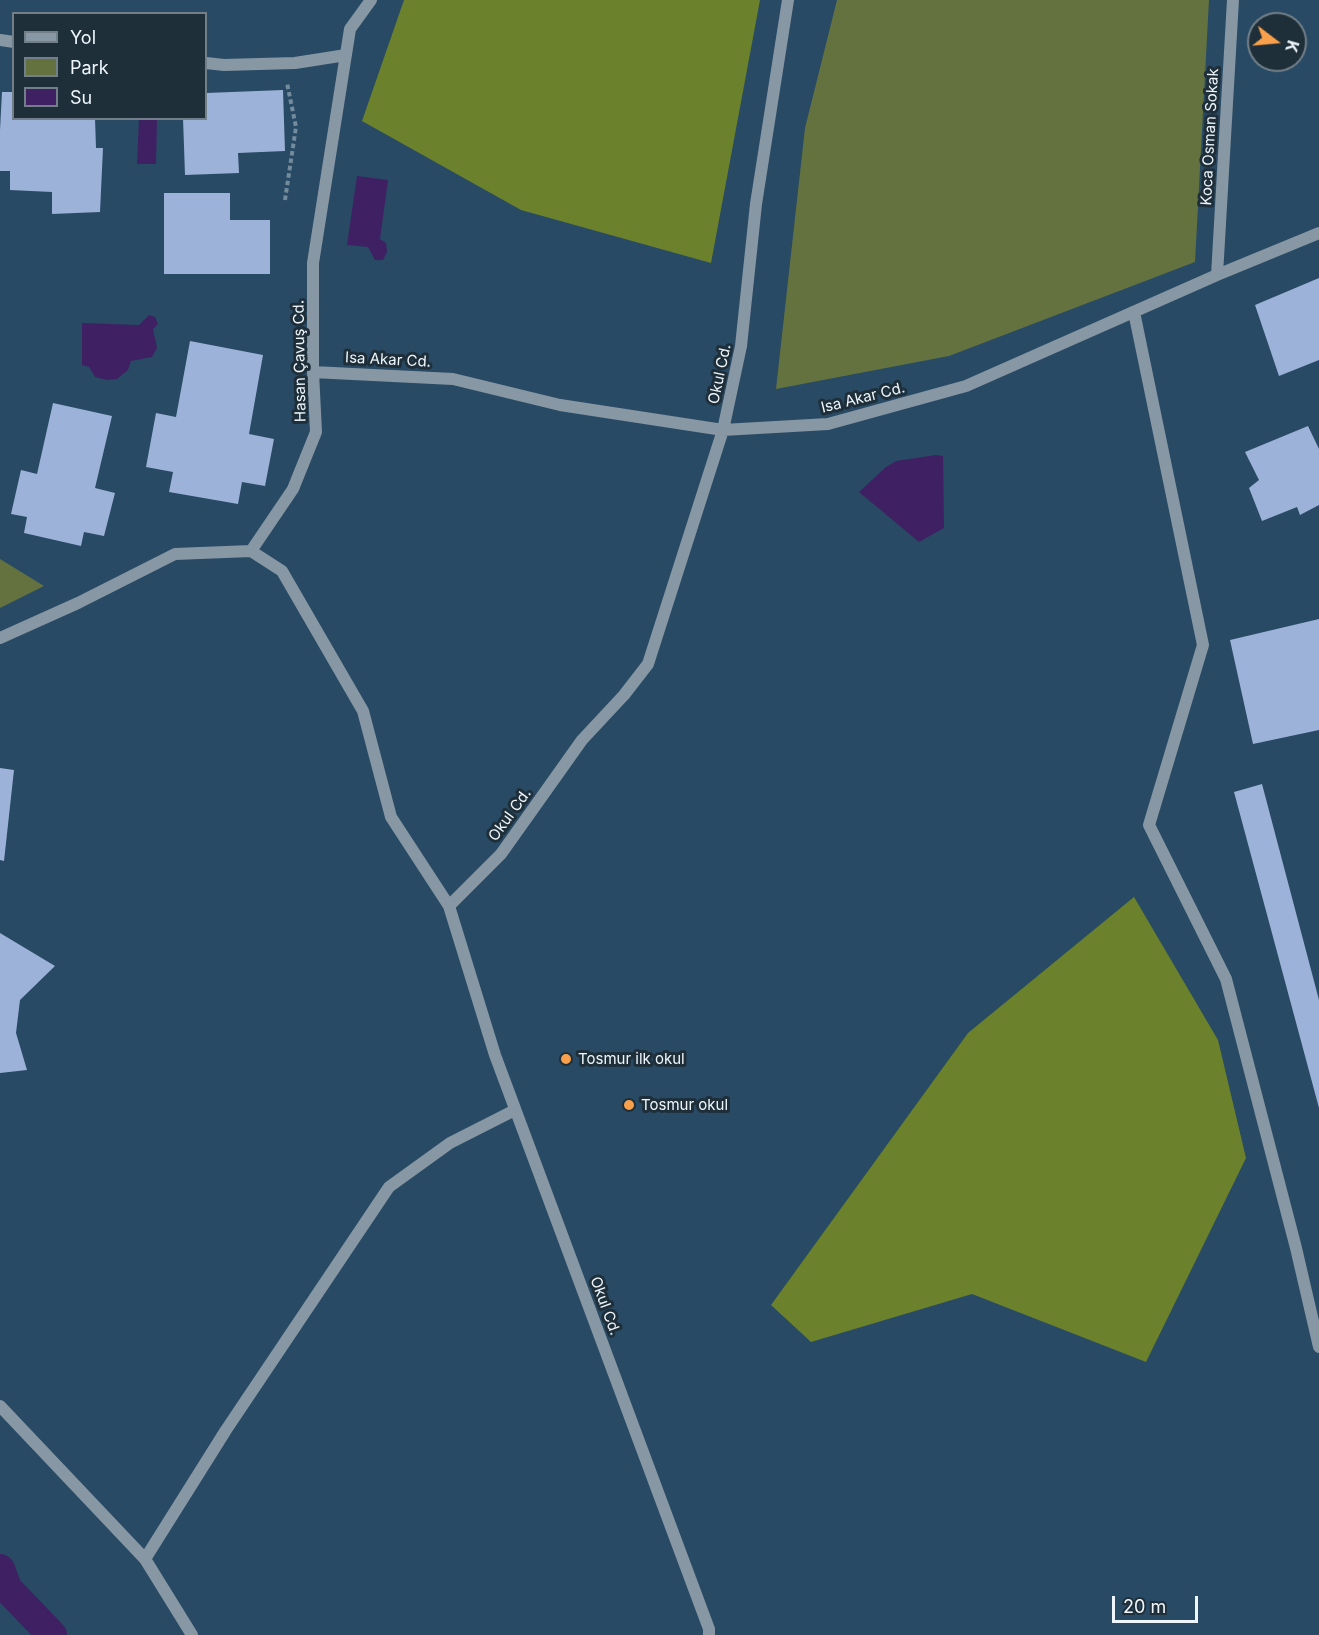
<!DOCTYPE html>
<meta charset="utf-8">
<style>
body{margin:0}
#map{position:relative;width:1319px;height:1635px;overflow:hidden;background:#284a64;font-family:Inter,sans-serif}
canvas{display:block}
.legend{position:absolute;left:12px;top:12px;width:195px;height:108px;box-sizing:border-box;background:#1f2f3a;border:2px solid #727f88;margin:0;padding:8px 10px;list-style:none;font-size:18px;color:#eef6fc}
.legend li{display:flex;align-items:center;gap:12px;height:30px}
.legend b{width:30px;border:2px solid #727f88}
.north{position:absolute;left:1247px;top:12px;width:60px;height:60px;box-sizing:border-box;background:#1f2f3a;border:2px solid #727f88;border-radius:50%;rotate:106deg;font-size:16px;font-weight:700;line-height:24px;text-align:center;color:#eef6fc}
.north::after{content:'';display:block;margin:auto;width:21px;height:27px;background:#f8a04b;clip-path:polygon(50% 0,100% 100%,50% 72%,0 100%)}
.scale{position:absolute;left:1112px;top:1596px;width:86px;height:27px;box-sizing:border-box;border:3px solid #eef6fc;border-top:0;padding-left:8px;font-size:18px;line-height:21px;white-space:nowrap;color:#eef6fc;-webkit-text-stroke:4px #1f2f3a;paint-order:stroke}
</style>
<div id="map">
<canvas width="1319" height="1635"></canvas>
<ul class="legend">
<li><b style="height:8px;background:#8797a4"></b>Yol</li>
<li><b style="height:16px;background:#64723f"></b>Park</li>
<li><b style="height:16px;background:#3f2163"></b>Su</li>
</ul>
<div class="north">K</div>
<div class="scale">20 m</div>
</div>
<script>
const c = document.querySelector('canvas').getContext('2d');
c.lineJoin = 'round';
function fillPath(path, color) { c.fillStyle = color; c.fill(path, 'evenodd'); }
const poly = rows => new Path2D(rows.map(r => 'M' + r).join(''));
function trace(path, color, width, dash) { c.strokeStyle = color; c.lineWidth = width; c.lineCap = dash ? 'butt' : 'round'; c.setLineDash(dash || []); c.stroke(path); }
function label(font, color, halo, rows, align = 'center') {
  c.font = font + ' Inter,sans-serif'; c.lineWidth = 6; c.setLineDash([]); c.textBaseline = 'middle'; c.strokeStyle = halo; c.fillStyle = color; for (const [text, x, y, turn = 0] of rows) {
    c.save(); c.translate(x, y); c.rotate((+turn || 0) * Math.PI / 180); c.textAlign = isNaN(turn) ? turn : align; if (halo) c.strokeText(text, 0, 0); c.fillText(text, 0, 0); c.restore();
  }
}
fillPath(poly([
 [837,0,1209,0,1195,262,949,356,776,389,805,128],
 [0,559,44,586,0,608]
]), '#64723f');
fillPath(poly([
 [404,0,760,0,711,263,521,210,362,121],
 [1134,897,1218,1040,1246,1158,1146,1362,972,1294,811,1342,771,1305,968,1033]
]), '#6c812b');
fillPath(poly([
 [139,119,157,119,156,164,137,164],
 [357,176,388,180,380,239,386,243,387,252,383,260,375,260,368,247,347,245],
 [149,315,155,317,158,324,153,329,157,348,152,357,131,361,128,370,117,379,107,380,95,377,89,367,82,365,82,323,139,325],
 [936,455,943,456,944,528,919,542,859,492,886,467,896,461]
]), '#3f2163');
trace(poly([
 [0,1569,7,1588,52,1635]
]), '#3f2163', 30);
fillPath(poly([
 [283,90,285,151,238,153,239,173,185,175,183,118,206,118,206,93],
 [2,92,14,92,14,118,95,118,96,148,103,148,100,212,52,214,52,192,10,190,10,171,0,171,0,130],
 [164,193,230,193,230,220,270,220,270,274,164,274],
 [1319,278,1319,360,1279,376,1255,305],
 [190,341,263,355,249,434,274,439,265,486,242,482,238,504,169,492,173,472,146,467,156,413,176,417],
 [53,403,112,416,95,488,115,493,104,536,84,532,81,546,24,533,27,517,11,514,21,470,37,474],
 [1308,426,1319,449,1319,505,1300,515,1297,507,1262,521,1249,488,1259,480,1245,452],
 [1319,619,1319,730,1253,744,1230,640],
 [0,768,14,770,4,861,0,860],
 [1262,784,1319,1000,1319,1108,1234,792],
 [0,933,55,966,20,1000,16,1033,27,1070,0,1073]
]), '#9db2d8');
trace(poly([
 [285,200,296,127,287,83]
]), '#738b9d', 4, [4.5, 3]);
trace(poly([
 [371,0,350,29,313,263,313,372,316,432,293,489,251,551,282,571,363,711,391,817,449,906],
 [0,40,14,42],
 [206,63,224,65,295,63,346,55],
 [1217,275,1233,0],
 [1134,312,1203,645,1149,825,1226,979,1296,1248,1319,1347],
 [313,372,453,379,560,405,723,430,828,424,966,386,1217,275,1319,233],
 [0,638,78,603,175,554,251,551],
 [0,1406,145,1559,192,1635],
 [145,1559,226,1430,389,1187,450,1143,515,1110],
 [709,1635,709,1629,495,1055,449,906,501,854,582,740,624,695,648,664,723,430,741,346,756,204,788,0]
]), '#8797a4', 12);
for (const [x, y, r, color] of [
 [566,1059,6,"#f8a04b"],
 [629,1105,6,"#f8a04b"]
]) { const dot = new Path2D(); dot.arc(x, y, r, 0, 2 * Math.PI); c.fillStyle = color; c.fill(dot); trace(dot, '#1f2f3a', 2); }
label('15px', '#eef6fc', '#1f2f3a', [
 ["Koca Osman Sokak",1210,137,-87],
 ["Isa Akar Cd.",388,360,3],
 ["Hasan Çavuş Cd.",300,361,-91],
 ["Okul Cd.",720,374,-78],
 ["Isa Akar Cd.",863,398,-14],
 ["Okul Cd.",510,815,-54],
 ["Okul Cd.",605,1306,70]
]);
label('15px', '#eef6fc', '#1f2f3a', [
 ["Tosmur ilk okul",578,1059],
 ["Tosmur okul",641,1105]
], 'left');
</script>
